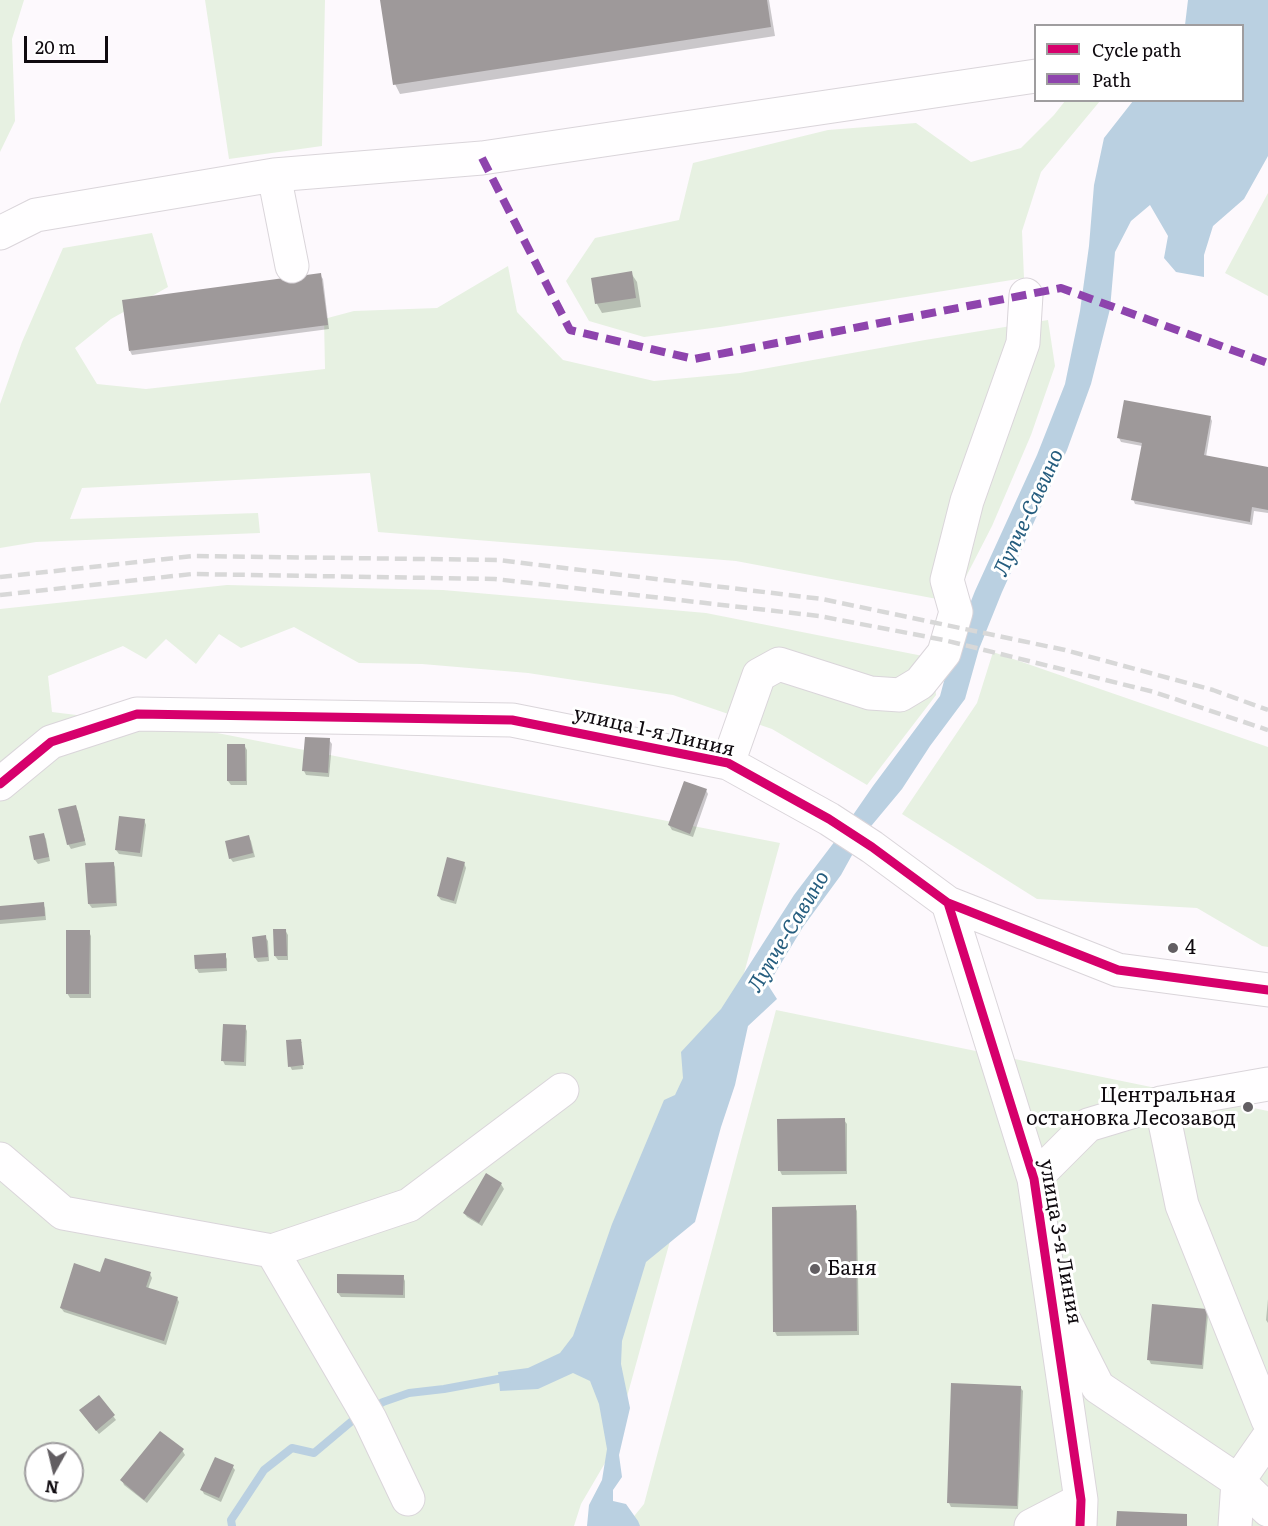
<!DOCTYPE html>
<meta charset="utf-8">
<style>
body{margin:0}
#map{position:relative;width:1268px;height:1526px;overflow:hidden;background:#fdf9fd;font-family:Literata,serif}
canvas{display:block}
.legend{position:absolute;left:1034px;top:24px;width:210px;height:78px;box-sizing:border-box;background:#fff;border:2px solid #9f9d9f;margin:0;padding:8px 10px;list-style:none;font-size:18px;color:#0f0a0f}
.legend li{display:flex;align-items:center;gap:12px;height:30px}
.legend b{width:30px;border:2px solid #9f9d9f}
.north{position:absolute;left:24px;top:1442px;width:60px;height:60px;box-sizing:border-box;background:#fff;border:2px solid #9f9d9f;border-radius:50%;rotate:188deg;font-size:16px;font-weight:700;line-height:24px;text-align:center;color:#0f0a0f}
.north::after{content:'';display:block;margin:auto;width:21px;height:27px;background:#625e62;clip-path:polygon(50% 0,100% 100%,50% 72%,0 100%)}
.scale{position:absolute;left:24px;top:36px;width:84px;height:27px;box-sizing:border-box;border:3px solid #0f0a0f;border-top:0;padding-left:8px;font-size:18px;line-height:21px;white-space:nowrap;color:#0f0a0f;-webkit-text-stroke:4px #fff;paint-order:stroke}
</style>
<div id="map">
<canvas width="1268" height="1526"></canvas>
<ul class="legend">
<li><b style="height:8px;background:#d6006c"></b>Cycle path</li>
<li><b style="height:8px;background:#8e44ad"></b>Path</li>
</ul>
<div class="north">N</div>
<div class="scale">20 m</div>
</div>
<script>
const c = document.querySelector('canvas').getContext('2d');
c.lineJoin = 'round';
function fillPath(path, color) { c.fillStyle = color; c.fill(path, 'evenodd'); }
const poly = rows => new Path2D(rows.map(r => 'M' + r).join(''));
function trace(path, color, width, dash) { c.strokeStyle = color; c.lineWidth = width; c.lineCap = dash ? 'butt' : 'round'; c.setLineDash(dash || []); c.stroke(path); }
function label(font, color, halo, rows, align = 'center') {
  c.font = font + ' Literata,serif'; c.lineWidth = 6; c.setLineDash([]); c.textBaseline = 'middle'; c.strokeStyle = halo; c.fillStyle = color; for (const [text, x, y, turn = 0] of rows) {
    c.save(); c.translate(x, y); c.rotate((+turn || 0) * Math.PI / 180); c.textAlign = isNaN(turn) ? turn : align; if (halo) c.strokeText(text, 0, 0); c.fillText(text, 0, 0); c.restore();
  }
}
fillPath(poly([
 [0,0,24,0,12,39,15,121,0,152],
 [205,0,325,0,322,146,229,159],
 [1065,101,1100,101,1041,172,1022,231,1024,278,720,327,644,337,589,321,566,281,595,238,679,220,693,163,828,130,916,123,971,162,1021,148,1054,115],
 [1268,193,1268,296,1225,273],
 [152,233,168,287,111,319,75,348,97,384,146,389,325,369,324,319,354,311,437,308,508,266,517,312,563,360,654,381,740,373,925,340,1048,320,1055,366,1031,435,992,526,953,602,736,561,378,532,370,473,82,488,70,519,258,513,260,533,36,542,0,548,0,404,22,342,63,248],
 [227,585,443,590,706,613,933,658,936,695,867,785,772,729,673,695,528,673,422,664,359,663,294,627,241,648,219,634,196,664,166,639,146,659,123,646,48,676,52,712,207,731,780,843,612,1451,581,1504,574,1526,0,1526,0,609],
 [36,1454,72,1454,72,1490,36,1490],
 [993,652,1268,747,1268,947,1262,946,1197,908,1037,899,902,814,977,703],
 [776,1010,1268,1111,1268,1526,626,1526,644,1504]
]), '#e7f1e2');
fillPath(poly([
 [1188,0,1268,0,1268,156,1244,199,1213,226,1204,255,1204,277,1176,272,1164,258,1168,236,1150,205,1131,221,1115,252,1110,309,1091,384,1067,450,1002,592,979,649,965,699,930,746,902,789,862,837,841,875,803,927,768,985,777,999,748,1026,735,1085,721,1127,695,1222,646,1262,622,1341,621,1364,630,1408,619,1455,622,1477,613,1490,613,1501,626,1504,638,1521,640,1526,587,1526,589,1505,602,1480,607,1449,599,1404,590,1381,573,1373,538,1389,500,1391,498,1372,528,1368,560,1353,573,1336,612,1224,664,1100,675,1095,683,1078,681,1052,721,1009,794,895,835,841,873,786,940,696,954,644,975,591,1037,455,1065,384,1080,311,1089,246,1094,185,1104,138,1133,101,1242,100,1242,26,1185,25]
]), '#bad0e1');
fillPath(poly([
 [382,0,769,0,775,36,400,94,395,84],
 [631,273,637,282,641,307,602,313,597,304,593,279],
 [320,275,323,279,329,329,132,355,130,351],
 [1210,417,1212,421,1206,457,1268,468,1268,513,1254,511,1252,525,1135,504,1133,499,1142,446,1121,442,1119,438],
 [329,740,332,744,329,777,306,775,304,771],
 [244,745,247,750,247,785,231,785,228,781,228,746],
 [706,790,708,794,693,837,672,830,669,825],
 [75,807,78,811,86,845,71,849,68,844],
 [144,820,146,825,142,857,119,854,116,850],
 [44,835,46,839,50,861,38,864,35,860],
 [249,837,251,841,255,857,233,862,230,858],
 [113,863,115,867,117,906,92,908,89,904],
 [464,863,466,868,456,904,441,900,438,896],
 [43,904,45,908,46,920,0,924,0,908],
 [285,930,288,935,288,960,278,960,275,956],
 [89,932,91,936,91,998,70,998,67,993],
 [265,937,268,941,269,961,258,962,255,958],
 [225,955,227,959,227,971,199,973,196,968],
 [245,1027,247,1031,246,1066,225,1065,223,1061],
 [300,1040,302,1043,300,1043,303,1069,292,1070,290,1066],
 [844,1120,847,1124,847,1174,782,1175,780,1171],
 [486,1175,501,1184,504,1189,482,1226,467,1217,464,1213],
 [855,1207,857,1211,859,1335,777,1336,775,1332],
 [101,1274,150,1274,152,1278,148,1289,177,1298,179,1302,166,1345,64,1312,61,1308],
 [403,1277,405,1281,405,1298,341,1297,338,1293],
 [1268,1299,1268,1323,1266,1320],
 [1206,1311,1208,1315,1203,1369,1151,1364,1149,1360],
 [1020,1387,1023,1391,1018,1509,951,1507,949,1503],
 [99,1397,116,1420,99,1434,83,1414],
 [182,1450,185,1455,147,1503,124,1485,122,1480],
 [232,1466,235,1470,221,1502,204,1494,202,1490]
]), '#0003');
trace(poly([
 [373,1408,383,1402,409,1393,444,1389,498,1379,508,1379],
 [232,1526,231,1520,264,1470,292,1448,314,1453,352,1421,362,1415]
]), '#bad0e1', 8);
fillPath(poly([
 [380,0,767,0,771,27,393,85],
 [632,271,636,298,595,304,591,278],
 [321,273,328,325,129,351,122,300],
 [1124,400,1211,416,1204,455,1268,467,1268,510,1252,507,1250,522,1131,500,1142,443,1117,438],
 [305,737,330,738,328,773,302,771],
 [227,744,245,744,246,781,227,781],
 [684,781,707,789,690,834,668,825],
 [76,805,85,841,67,845,58,809],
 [119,816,145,819,140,853,115,850],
 [44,833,49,857,34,860,29,836],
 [249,835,253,853,229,859,225,841],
 [447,857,465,862,454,901,437,896],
 [114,862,116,903,88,904,85,863],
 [44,902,45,916,0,920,0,906],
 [273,929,286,929,287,956,274,956],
 [66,930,90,930,89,994,66,994],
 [266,935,268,957,254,958,252,937],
 [226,953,226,968,195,969,194,955],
 [223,1024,246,1025,244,1062,221,1061],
 [301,1039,304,1065,288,1067,286,1040],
 [845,1118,846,1171,778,1171,777,1119],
 [486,1173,502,1183,479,1223,463,1213],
 [856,1205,857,1331,773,1332,772,1207],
 [105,1258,151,1272,146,1287,178,1297,164,1341,60,1308,74,1263,100,1272],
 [337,1274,404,1275,403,1295,337,1293],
 [1152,1304,1207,1309,1202,1365,1147,1360],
 [951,1383,1021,1386,1017,1506,947,1503],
 [99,1395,115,1415,96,1431,79,1410],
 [160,1431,184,1449,144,1500,120,1480],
 [215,1457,234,1465,219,1498,200,1490],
 [1117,1511,1187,1514,1187,1526,1116,1526]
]), '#9e999a');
const minor = poly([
 [274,175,292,266],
 [0,233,36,215,274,175,482,158,1036,76],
 [728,763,759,675,779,664,870,693,900,695,920,683,944,653,956,612,947,580,967,501,1023,343,1026,295],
 [0,784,51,742,137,714,512,720,728,763,829,819,872,847,948,903,1118,970,1268,990],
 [948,903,1034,1179,1081,1500,1080,1526],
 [1161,1103,1182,1205,1268,1420],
 [0,1159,63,1213,272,1251,409,1205,562,1090],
 [1034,1179,1088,1125,1161,1103,1268,1084],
 [272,1251,370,1419,408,1499],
 [1064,1320,1098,1387,1238,1481,1268,1510],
 [1031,1526,1081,1500],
 [1235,1526,1238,1481,1268,1438]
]);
trace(minor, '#dad5da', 35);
trace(minor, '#fffeff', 33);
trace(poly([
 [0,577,193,556,498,560,822,599,1065,650,1213,690,1268,710],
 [0,595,192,574,495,579,819,616,944,640,1154,692,1268,730]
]), '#d8d8d8', 4.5, [12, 6]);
trace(poly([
 [482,158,570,330,694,359,1061,288,1268,363]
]), '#8e44ad', 8, [15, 8]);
trace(poly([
 [0,784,51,742,137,714,512,720,728,763,829,819,872,847,948,903,1118,970,1268,990],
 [948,903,1034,1179,1081,1500,1080,1526]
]), '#d6006c', 9);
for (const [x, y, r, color] of [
 [1173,948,6,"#625e62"],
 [1248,1107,6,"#625e62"],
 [815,1269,6,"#625e62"]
]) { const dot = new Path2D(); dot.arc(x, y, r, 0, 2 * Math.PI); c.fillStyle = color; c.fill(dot); trace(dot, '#fff', 2); }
label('20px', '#0f0a0f', '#fff', [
 ["улица 1-я Линия",654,732,13],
 ["улица 3-я Линия",1060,1242,80]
]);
label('20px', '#0f0a0f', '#fff', [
 ["4",1185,948],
 ["Центральная",1236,1096,"right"],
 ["остановка Лесозавод",1236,1119,"right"],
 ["Баня",827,1269]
], 'left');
label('italic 21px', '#255d7e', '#fff', [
 ["Лупче-Савино",1029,513,-65],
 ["Лупче-Савино",789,932,-59]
]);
</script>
